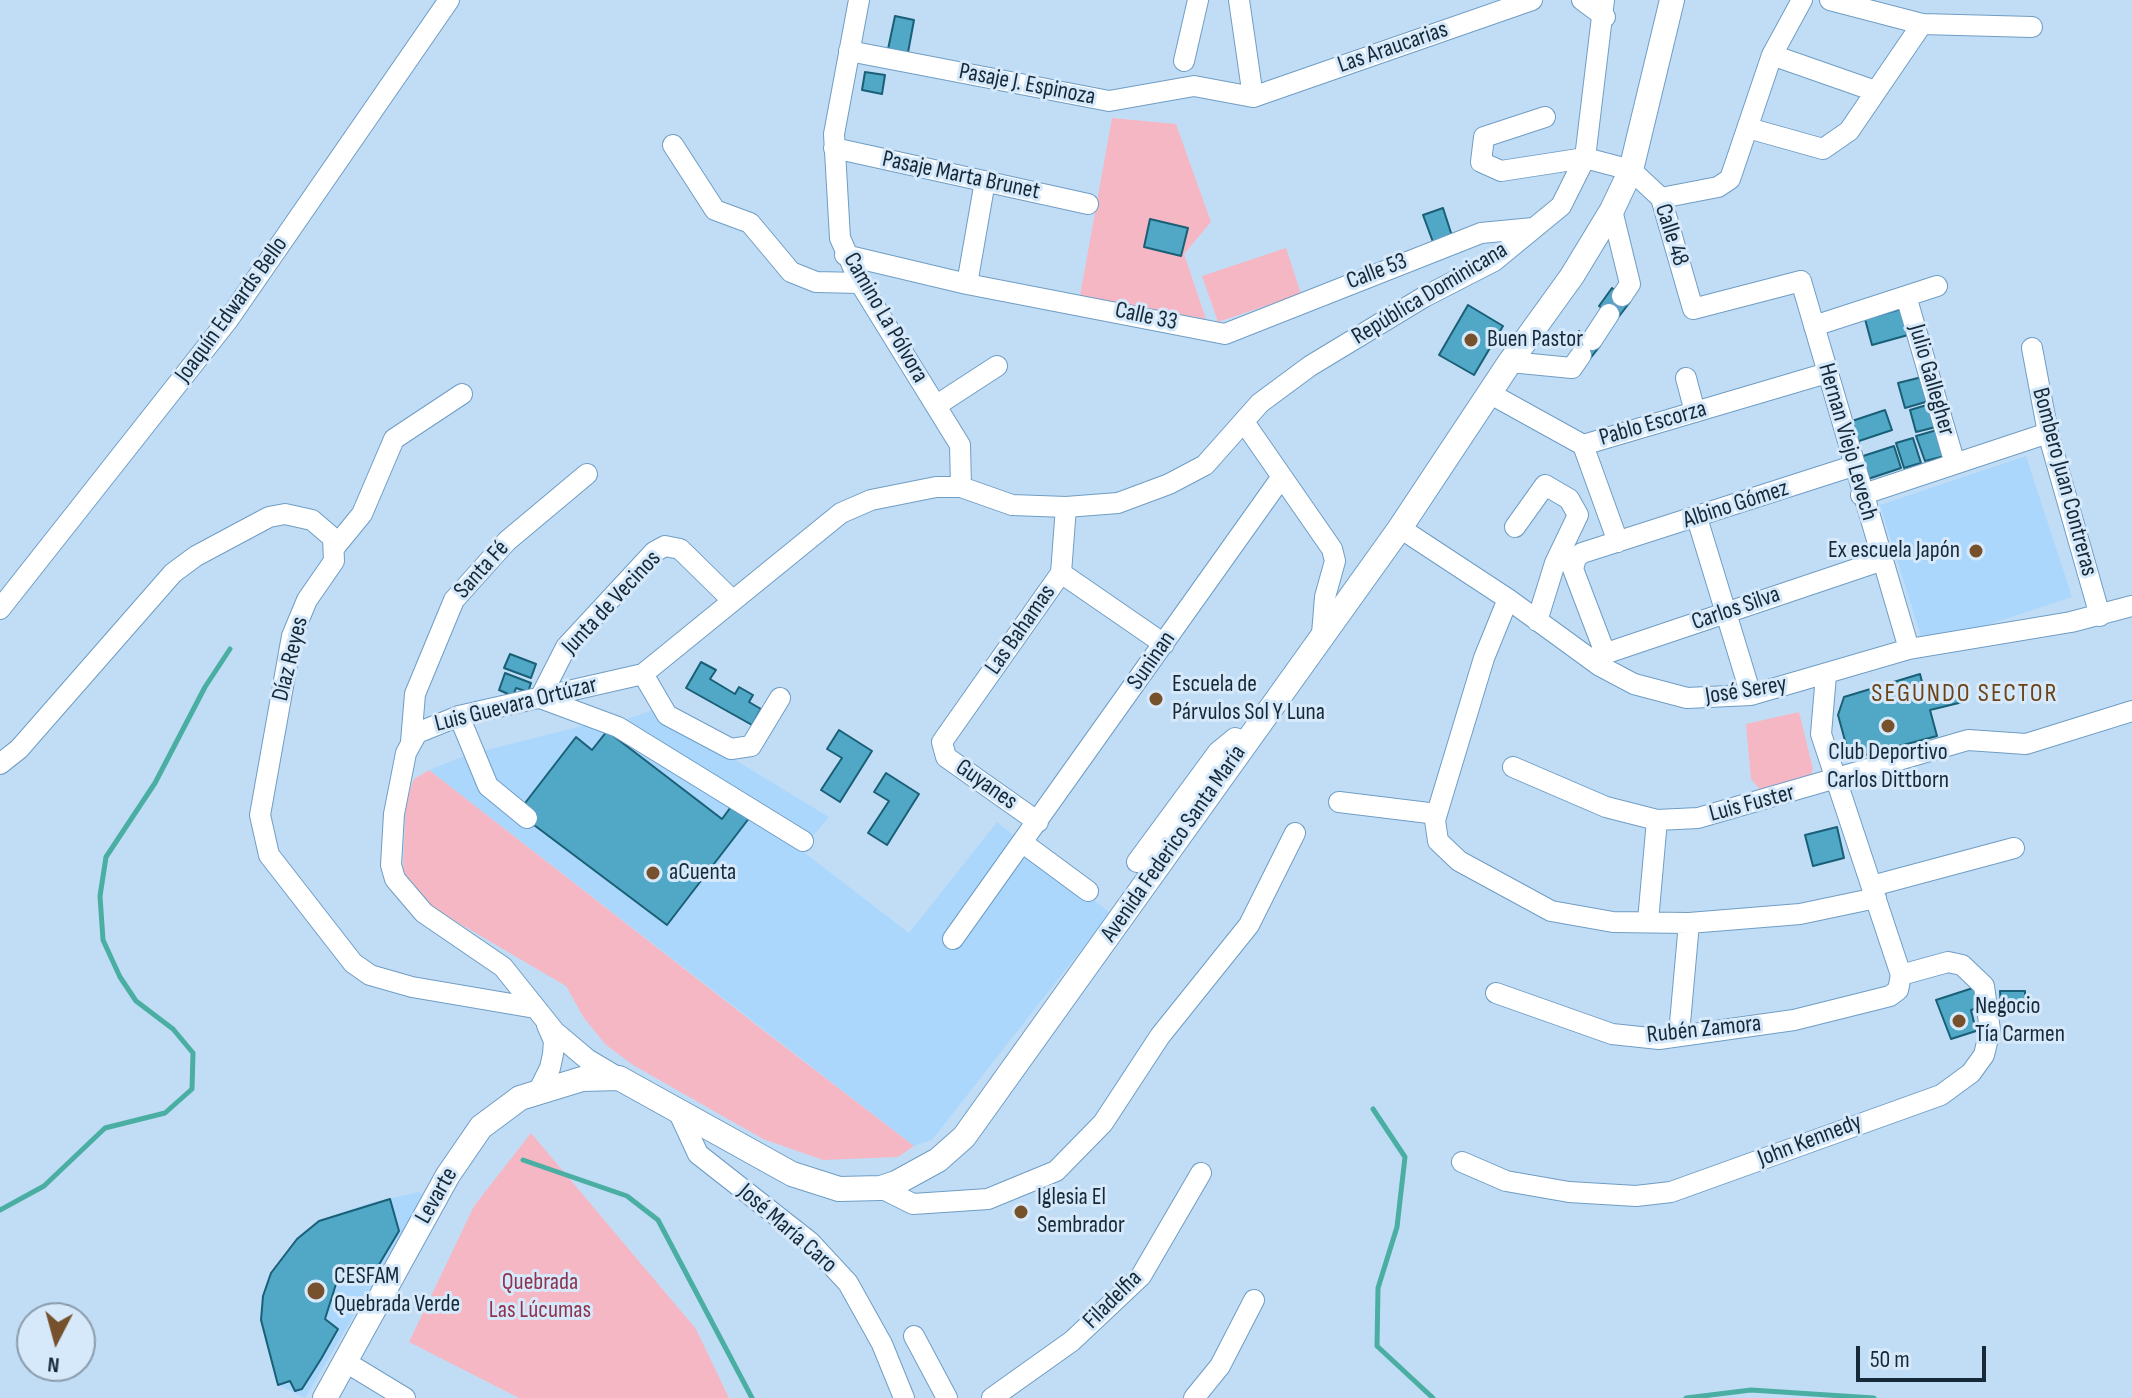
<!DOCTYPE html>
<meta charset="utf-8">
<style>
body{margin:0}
#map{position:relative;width:2132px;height:1398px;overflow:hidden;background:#c1ddf6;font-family:"Sofia Sans Condensed",sans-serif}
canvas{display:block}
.north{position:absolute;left:16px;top:1302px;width:80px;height:80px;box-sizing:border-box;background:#d6e9fa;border:2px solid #899cac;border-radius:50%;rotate:186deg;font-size:22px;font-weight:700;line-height:32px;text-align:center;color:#162938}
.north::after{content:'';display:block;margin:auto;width:28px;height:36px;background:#76512c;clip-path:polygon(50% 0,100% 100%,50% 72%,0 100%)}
.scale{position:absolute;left:1856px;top:1346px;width:130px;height:36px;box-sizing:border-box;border:4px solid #162938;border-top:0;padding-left:10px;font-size:24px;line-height:28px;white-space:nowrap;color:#162938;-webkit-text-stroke:6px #d6e9fa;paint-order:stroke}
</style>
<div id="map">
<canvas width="2132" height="1398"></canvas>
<div class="north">N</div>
<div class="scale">50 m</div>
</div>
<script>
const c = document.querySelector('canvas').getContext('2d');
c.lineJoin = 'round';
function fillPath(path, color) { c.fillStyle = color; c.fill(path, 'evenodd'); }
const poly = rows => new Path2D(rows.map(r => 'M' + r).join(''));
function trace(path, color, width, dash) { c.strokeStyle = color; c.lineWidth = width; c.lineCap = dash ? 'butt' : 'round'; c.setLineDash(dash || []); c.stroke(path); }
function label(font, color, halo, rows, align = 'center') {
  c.font = font + ' "Sofia Sans Condensed",sans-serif'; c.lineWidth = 6; c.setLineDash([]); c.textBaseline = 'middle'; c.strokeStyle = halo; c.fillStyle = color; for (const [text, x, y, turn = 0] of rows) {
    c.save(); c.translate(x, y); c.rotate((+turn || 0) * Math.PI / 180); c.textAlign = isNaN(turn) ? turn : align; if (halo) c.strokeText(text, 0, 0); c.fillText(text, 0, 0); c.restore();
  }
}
fillPath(poly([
 [2026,456,2072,597,1924,646,1880,505],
 [653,710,829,817,801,850,909,933,997,822,1110,913,932,1140,914,1146,429,770,467,755,590,724,599,729],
 [419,1192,424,1196,305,1398,278,1385,265,1342,261,1309,266,1285,288,1250,307,1229,326,1218,369,1203]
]), '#acd7fc');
fillPath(poly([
 [1112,118,1176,124,1211,222,1184,254,1206,319,1080,296],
 [1286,248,1301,294,1218,322,1202,276],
 [1799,712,1813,769,1807,786,1765,795,1751,779,1746,724],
 [429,770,759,1027,914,1146,898,1157,823,1160,763,1139,633,1065,606,1045,584,1018,566,986,426,904,412,890,403,869,406,799,414,779],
 [531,1133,696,1329,729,1398,519,1398,409,1342,474,1206]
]), '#f6b7c5');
trace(poly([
 [1373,1109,1405,1157,1397,1227,1378,1288,1377,1346,1433,1398],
 [523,1160,627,1196,658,1220,752,1398],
 [0,1210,44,1186,105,1128,165,1113,192,1089,193,1053,173,1029,136,1001,120,977,103,940,100,896,106,857,155,783,205,687,230,649],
 [1686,1398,1751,1390,1874,1398]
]), '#4aaea2', 5);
const building = poly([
 [895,16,914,20,907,58,887,54,895,16],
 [865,72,885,75,882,94,862,90,865,72],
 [1443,208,1452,236,1433,242,1423,215,1443,208],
 [1150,219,1188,228,1181,256,1144,247,1150,219],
 [1612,288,1630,302,1617,319,1599,306,1612,288],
 [1468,305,1503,326,1474,375,1439,355,1468,305],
 [1901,309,1908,335,1872,345,1865,319,1901,309],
 [1579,331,1600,346,1589,360,1568,345,1579,331],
 [1922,377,1929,401,1905,408,1898,383,1922,377],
 [1930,404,1936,427,1916,432,1910,410,1930,404],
 [1885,410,1892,430,1856,442,1849,422,1885,410],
 [1937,430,1945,456,1925,461,1916,436,1937,430],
 [1913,438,1921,463,1904,468,1896,443,1913,438],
 [1894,446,1901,468,1868,479,1860,457,1894,446],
 [510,654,536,664,531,678,504,668,510,654],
 [701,662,716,670,710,679,735,694,739,687,753,695,749,702,761,709,752,725,686,688,701,662],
 [505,673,531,683,528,692,516,688,513,696,499,690,505,673],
 [1920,674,1925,694,1963,685,1967,701,1930,710,1937,736,1850,759,1838,715,1844,697,1920,674],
 [839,730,872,751,840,802,821,790,842,758,827,749,839,730],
 [607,731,722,819,733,804,750,817,667,925,530,822,522,807,576,737,592,750,607,731],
 [886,773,919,794,887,845,868,833,889,801,874,792,886,773],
 [1837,827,1844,858,1813,866,1805,835,1837,827],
 [1976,987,1983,1006,1971,1010,1976,1031,1951,1039,1936,1000,1976,987],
 [2000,991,2025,991,2025,1010,2001,1011,2000,991],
 [390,1199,399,1231,374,1273,357,1265,336,1284,325,1319,338,1329,321,1359,302,1389,295,1391,290,1381,278,1385,261,1320,263,1296,271,1273,297,1239,319,1221,390,1199]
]);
fillPath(building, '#50a7c6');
trace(building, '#195f76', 2);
const minor = poly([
 [859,0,834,134,840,238,860,283,960,445,961,487],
 [1239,0,1253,97],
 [1582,0,1605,17],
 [1830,0,1922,24,2032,27],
 [849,51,1109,101,1194,86,1253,97,1532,0],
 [1772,55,1875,91],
 [1184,61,1198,0],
 [1545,117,1484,137,1481,162,1501,171,1585,158,1631,170,1661,198,1693,309,1801,281,1909,649],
 [1748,128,1823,149,1849,131,1922,24],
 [673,145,715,210,750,223,791,272,816,282,860,283],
 [834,148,1088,204],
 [1661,198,1718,187,1730,179,1772,55,1802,0],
 [1612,210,1630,284,1622,296],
 [845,255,967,284,1225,334,1481,233,1533,228],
 [967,284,985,181],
 [1906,296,1955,464],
 [1814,326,1937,286],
 [1592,340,1609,314],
 [2032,348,2048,433,2100,616],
 [1510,362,1572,368,1581,355],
 [1686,378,1695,412],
 [1489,393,1583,445,1827,373],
 [937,405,997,366],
 [1244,422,1332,549,1335,561,1325,597,1322,634],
 [1583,445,1618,542],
 [1861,495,2048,433],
 [1697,518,1751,695],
 [1515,527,1545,485,1569,499,1578,515,1555,563,1537,621],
 [1400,528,1508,599,1600,666,1634,684,1687,698,1751,695,1909,649,2071,622,2132,606],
 [335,547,362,514,394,439,462,394],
 [1061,573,1164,644],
 [1508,599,1484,658,1435,820,1438,841,1459,861,1551,911,1613,922,1689,923,1800,914,1876,898],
 [732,600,680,549,665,546,654,552,566,647,540,698,618,727,803,841],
 [0,609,228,320,449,0],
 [1605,653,1573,569,1576,558,1582,553,1853,466],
 [1592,658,1883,560],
 [643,674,667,715,731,749,751,746,780,698],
 [459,716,488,786,527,818],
 [411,742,415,694,454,600,507,541,587,474],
 [0,764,19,749,173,573,196,556,269,517,285,514,312,520,333,538,334,561,307,600,292,636,260,815,269,855,353,963,370,975,412,987,535,1008],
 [1513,767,1606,807,1657,820,1698,818,1968,740,2026,744,2132,711],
 [1339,802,1437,814],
 [1038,822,946,757,942,742,1061,573,1066,507],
 [1023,843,1088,891],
 [1137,862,1218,752,1235,738,1246,742],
 [1872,886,2014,848],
 [1648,921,1657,820],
 [953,939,1281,478],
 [1496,993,1612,1034,1659,1039,1794,1020,1890,996,1898,990,1901,975,1821,734,1826,675],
 [1679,1034,1689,923],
 [619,1078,587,1059,555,1032,503,967,424,913,395,879,391,865,394,814,406,753,417,733,459,716,643,674,841,513,871,500,936,487,961,487,1012,505,1066,507,1118,503,1169,484,1205,465,1260,403,1310,366,1424,297,1494,261,1561,206,1585,158,1604,0],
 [538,1092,550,1068,553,1054,554,1041,547,1025],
 [679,1113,698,1154,810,1242,848,1283,882,1344,904,1398],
 [1462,1162,1506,1181,1569,1192,1636,1196,1671,1192,1941,1095,1971,1073,1984,1055,1990,1030,1984,986,1962,965,1948,962,1901,975],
 [881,1188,913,1204,988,1199,1056,1171,1103,1123,1160,1036,1249,925,1295,833],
 [914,1336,947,1398],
 [344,1361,405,1398],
 [992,1398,1072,1341,1141,1276,1201,1173],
 [1194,1398,1220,1366,1254,1300]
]);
const major = poly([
 [325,1398,448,1175,481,1127,520,1098,582,1079,619,1078,792,1174,839,1189,881,1188,896,1183,938,1160,964,1137,1400,528,1510,362,1572,276,1612,210,1631,170,1672,0]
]);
trace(minor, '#6f9dc4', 22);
trace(major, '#6f9dc4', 26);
trace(minor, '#fff', 20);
trace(major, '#fff', 24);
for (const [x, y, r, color] of [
 [1471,340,8,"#76512c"],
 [1976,551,8,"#76512c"],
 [1156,699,8,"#76512c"],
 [1888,726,8,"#76512c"],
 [653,873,8,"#76512c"],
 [1959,1021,8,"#76512c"],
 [1021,1212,8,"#76512c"],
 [316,1291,10,"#76512c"]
]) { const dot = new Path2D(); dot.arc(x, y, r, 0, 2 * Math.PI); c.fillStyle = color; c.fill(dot); trace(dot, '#d6e9fa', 3); }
label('24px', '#162938', '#d6e9fa', [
 ["Las Araucarias",1393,48,-19],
 ["Pasaje J. Espinoza",1027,85,11],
 ["Pasaje Marta Brunet",961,176,12],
 ["Calle 48",1671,235,72],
 ["Calle 53",1377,272,-21],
 ["República Dominicana",1430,294,-31],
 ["Joaquín Edwards Bello",232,310,-54],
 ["Calle 33",1146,317,12],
 ["Camino La Pólvora",885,318,60],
 ["Julio Gallegher",1931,380,74],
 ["Pablo Escorza",1653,424,-16],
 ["Hernan Viejo Levech",1847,442,74],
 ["Bombero Juan Contreras",2064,482,75],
 ["Albino Gómez",1736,505,-18],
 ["Santa Fé",482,570,-48],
 ["Junta de Vecinos",612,603,-47],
 ["Carlos Silva",1736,609,-19],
 ["Las Bahamas",1021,630,-55],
 ["Díaz Reyes",291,659,-76],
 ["Suninan",1152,661,-55],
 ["José Serey",1746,691,-9],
 ["Luis Guevara Ortúzar",516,705,-14],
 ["Guyanes",986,785,35],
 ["Luis Fuster",1752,804,-15],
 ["Avenida Federico Santa María",1174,844,-55],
 ["Rubén Zamora",1704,1030,-6],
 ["John Kennedy",1810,1141,-21],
 ["Levarte",437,1196,-60],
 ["José María Caro",787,1229,41],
 ["Filadelfia",1113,1300,-45]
]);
label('24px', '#162938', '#d6e9fa', [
 ["Buen Pastor",1487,340],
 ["Ex escuela Japón",1960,551,"right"],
 ["Escuela de",1172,685],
 ["Párvulos Sol Y Luna",1172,713],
 ["Club Deportivo",1888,753,"center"],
 ["Carlos Dittborn",1888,781,"center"],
 ["aCuenta",669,873],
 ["Negocio",1975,1007],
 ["Tía Carmen",1975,1035],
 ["Iglesia El",1037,1198],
 ["Sembrador",1037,1226],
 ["CESFAM",334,1277],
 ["Quebrada Verde",334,1305]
], 'left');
label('24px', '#8e334f', '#d6e9fa', [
 ["Quebrada",540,1283],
 ["Las Lúcumas",540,1311]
]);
c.letterSpacing = '2px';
label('26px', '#6c4318', '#d6e9fa', [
 ["SEGUNDO SECTOR",1965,694]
]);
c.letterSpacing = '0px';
</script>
